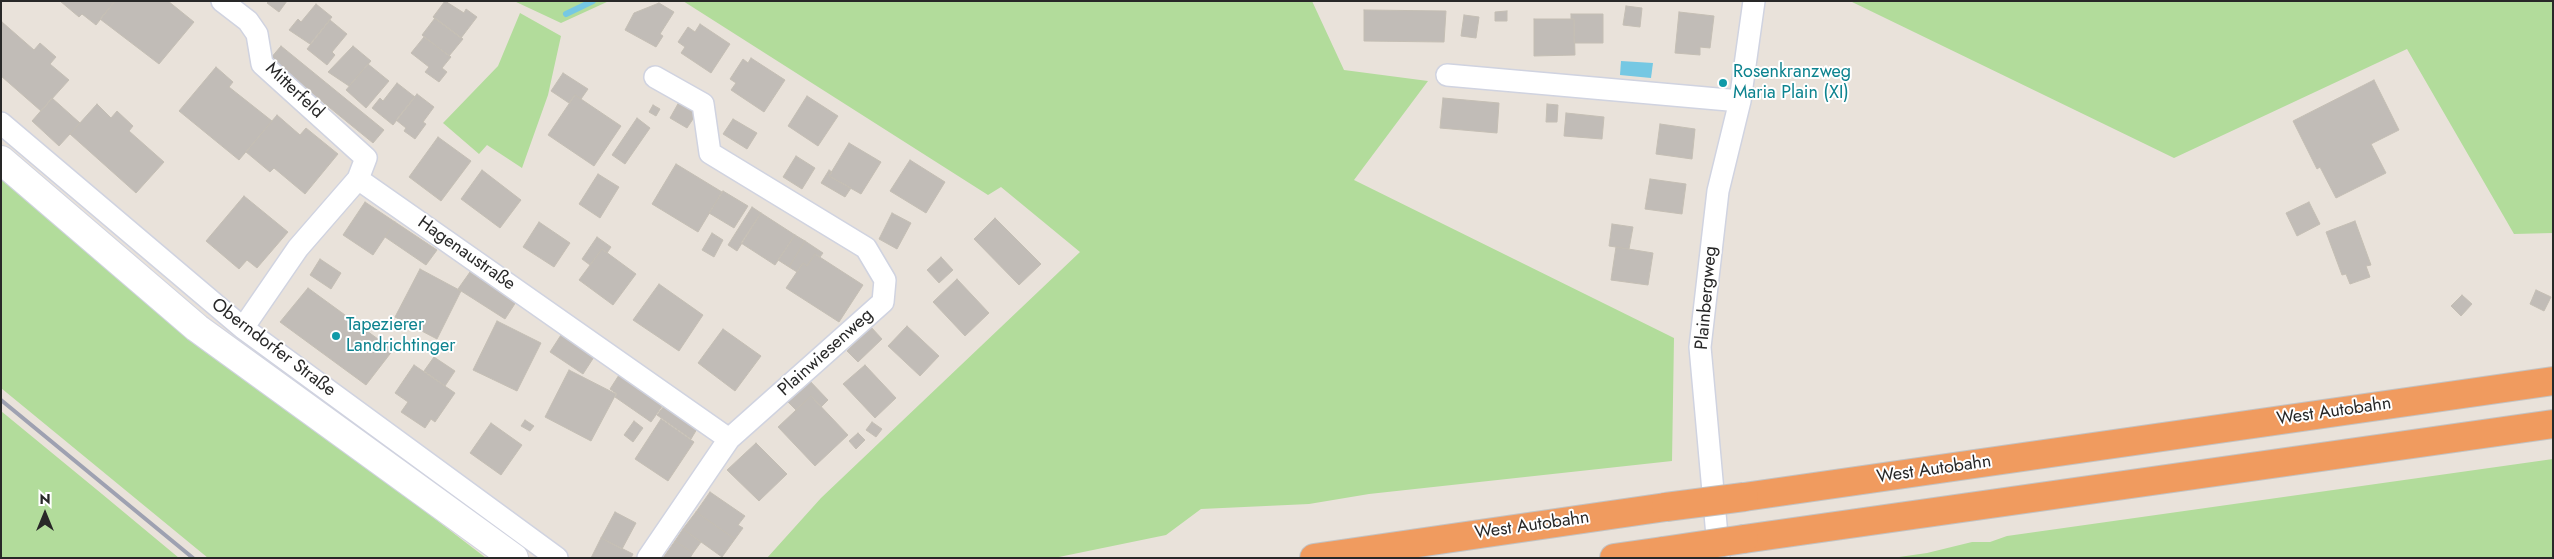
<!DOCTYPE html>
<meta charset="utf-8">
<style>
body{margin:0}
#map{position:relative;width:2554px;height:559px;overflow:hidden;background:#e9e2da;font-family:Jost,sans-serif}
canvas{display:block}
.frame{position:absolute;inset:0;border:2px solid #282828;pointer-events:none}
.north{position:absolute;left:20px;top:489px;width:50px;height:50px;-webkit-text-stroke:4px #fff;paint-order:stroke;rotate:0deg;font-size:14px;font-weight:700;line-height:20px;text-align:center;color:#282828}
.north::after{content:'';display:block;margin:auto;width:18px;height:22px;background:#282828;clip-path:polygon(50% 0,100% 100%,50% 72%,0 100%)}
</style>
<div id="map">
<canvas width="2554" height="559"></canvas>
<div class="frame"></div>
<div class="north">N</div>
</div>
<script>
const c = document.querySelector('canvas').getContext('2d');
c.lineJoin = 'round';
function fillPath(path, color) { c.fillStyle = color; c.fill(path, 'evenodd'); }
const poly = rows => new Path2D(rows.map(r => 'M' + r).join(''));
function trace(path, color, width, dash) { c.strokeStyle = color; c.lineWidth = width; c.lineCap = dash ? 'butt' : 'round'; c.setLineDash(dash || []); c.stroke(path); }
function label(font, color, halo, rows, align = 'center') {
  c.font = font + ' Jost,sans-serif'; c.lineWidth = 4; c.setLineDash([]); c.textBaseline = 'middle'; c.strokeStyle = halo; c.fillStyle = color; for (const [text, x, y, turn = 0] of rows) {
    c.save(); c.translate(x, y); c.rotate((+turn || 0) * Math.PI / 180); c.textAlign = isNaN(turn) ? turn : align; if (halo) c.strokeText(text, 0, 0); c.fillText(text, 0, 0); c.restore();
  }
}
fillPath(poly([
 [514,1,609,1,561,23],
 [683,1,1312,1,1344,70,1428,81,1354,180,1674,338,1672,461,1369,494,1309,504,1201,509,1166,535,1054,558,767,558,821,498,1080,252,1001,187,988,195],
 [1850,1,2553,1,2553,233,2514,234,2407,49,2174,158],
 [520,13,561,36,548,95,522,168,487,145,479,154,443,123,498,66],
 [1,172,186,328,486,558,208,558,1,388],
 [1,411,102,494,179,558,1,558],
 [2553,459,2553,558,1892,558,1927,553,1972,542,1990,542,2007,536]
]), '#b2dc9b');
fillPath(poly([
 [1621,61,1653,63,1651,78,1620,75]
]), '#75c8e3');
trace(poly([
 [566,14,593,1]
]), '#75c8e3', 6);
const building = poly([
 [60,1,115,1,96,25,82,14,79,17,60,1],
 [115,1,168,1,194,22,159,64,100,19,115,1],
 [269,1,287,1,279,12,267,3,269,1],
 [445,1,464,13,466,9,477,17,461,38,433,17,445,1],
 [659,3,674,12,660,34,663,36,656,47,625,30,634,13,659,3],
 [316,4,332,17,310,44,289,30,298,19,301,22,316,4],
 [1626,6,1642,8,1640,27,1623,25,1626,6],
 [1364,10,1446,11,1444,42,1364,41,1364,10],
 [1507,11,1507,21,1495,21,1495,12,1507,11],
 [1679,12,1714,16,1710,48,1700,47,1700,55,1675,53,1679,12],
 [1571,14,1603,14,1603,43,1574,43,1574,19,1571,19,1571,14],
 [1464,15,1479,17,1476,38,1461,36,1464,15],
 [435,18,463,39,449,56,422,35,435,18],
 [1534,19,1574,19,1575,55,1534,56,1534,19],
 [330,20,347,34,332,52,335,55,327,65,307,49,330,20],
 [2,22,34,50,40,43,56,57,50,64,69,80,41,111,1,76,2,22],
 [700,24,730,44,711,73,681,53,685,47,678,42,688,27,695,32,700,24],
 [424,37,451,57,442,68,447,72,439,82,425,72,429,67,411,53,424,37],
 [281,46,384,130,373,143,270,59,281,46],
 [353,46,371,61,349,86,328,72,353,46],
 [751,58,785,80,764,112,731,90,736,83,730,79,743,59,748,63,751,58],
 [368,64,389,81,366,108,346,90,368,64],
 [216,67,233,82,229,87,272,121,239,160,179,111,216,67],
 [563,73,588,89,581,99,575,95,569,103,551,91,563,73],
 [2374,80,2399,130,2371,144,2386,173,2336,198,2320,167,2317,169,2293,121,2374,80],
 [397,83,415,97,393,125,372,108,380,98,383,101,397,83],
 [417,94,434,107,423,122,426,124,415,139,404,131,406,128,396,120,417,94],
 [575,95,621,126,594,166,548,135,575,95],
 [807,96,838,116,818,146,788,126,807,96],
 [52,98,80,123,59,146,32,121,52,98],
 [1443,98,1499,103,1497,133,1440,128,1443,98],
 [679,102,697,113,687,128,670,118,679,102],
 [97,104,111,118,117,111,133,126,129,131,164,162,136,193,70,134,97,104],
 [1547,104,1558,105,1557,122,1546,122,1547,104],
 [653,105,660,109,656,116,649,112,653,105],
 [1566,113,1604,117,1602,139,1564,136,1566,113],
 [277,115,300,135,306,128,338,154,305,194,274,168,270,172,246,152,277,115],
 [637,118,650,128,625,164,612,155,637,118],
 [733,119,757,133,747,149,723,134,733,119],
 [1660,124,1695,129,1692,159,1656,154,1660,124],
 [438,137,471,161,441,201,409,177,438,137],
 [849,143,881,162,861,194,829,176,849,143],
 [796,156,815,168,802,189,783,177,796,156],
 [910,160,945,182,926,213,890,191,910,160],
 [676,164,722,192,698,232,652,204,676,164],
 [482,170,521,200,500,228,461,199,482,170],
 [829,170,832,172,829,176,851,188,845,197,821,183,829,170],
 [598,174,619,187,600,218,579,204,598,174],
 [1650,179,1686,184,1682,214,1645,209,1650,179],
 [723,191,748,206,734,228,709,213,723,191],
 [244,196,288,232,257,268,247,260,239,269,206,241,244,196],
 [365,202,395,222,373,255,343,235,365,202],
 [2309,202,2320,224,2297,236,2286,213,2309,202],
 [752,207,761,213,737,251,728,245,752,207],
 [761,213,795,235,775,265,741,243,761,213],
 [892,213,911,223,897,249,879,239,892,213],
 [995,218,1041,264,1019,285,974,239,995,218],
 [2355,221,2371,265,2366,266,2370,277,2350,284,2346,274,2342,275,2326,232,2355,221],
 [395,222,437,250,426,265,385,237,395,222],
 [539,222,570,243,554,267,523,247,539,222],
 [1612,224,1633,227,1629,249,1609,246,1612,224],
 [712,233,723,240,714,257,702,250,712,233],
 [795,235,805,241,789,267,778,260,795,235],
 [597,237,611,247,607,253,602,249,590,265,582,259,597,237],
 [805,241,823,253,820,257,815,254,807,266,803,263,797,272,789,267,805,241],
 [1616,247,1653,253,1648,285,1611,280,1616,247],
 [602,249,636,274,613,305,579,280,602,249],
 [815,254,863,285,839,322,786,288,803,263,807,266,815,254],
 [941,257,953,270,939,283,927,270,941,257],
 [320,259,341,273,331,289,310,275,320,259],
 [420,269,461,291,437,339,395,317,420,269],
 [470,272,516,302,505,319,458,289,470,272],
 [957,279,989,313,965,336,933,302,957,279],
 [659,284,703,315,679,351,633,320,659,284],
 [308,288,393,350,366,385,280,322,308,288],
 [2536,290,2551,297,2544,311,2530,304,2536,290],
 [2462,295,2472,304,2461,316,2451,306,2462,295],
 [497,321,541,343,517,391,473,370,497,321],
 [907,326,939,356,920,376,888,346,907,326],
 [871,327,882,339,858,362,847,351,871,327],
 [723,329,761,356,735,391,698,363,723,329],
 [561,335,594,357,583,374,550,352,561,335],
 [434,357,455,371,445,386,424,371,434,357],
 [414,365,455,393,435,422,431,419,425,428,401,412,408,402,395,393,414,365],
 [865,365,896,398,875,418,843,384,865,365],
 [569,370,616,394,591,441,545,417,569,370],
 [619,375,663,405,651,422,615,397,617,394,610,389,619,375],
 [808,379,828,400,821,407,811,396,796,410,786,400,808,379],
 [811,396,848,435,815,466,778,427,811,396],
 [664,406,697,429,691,439,657,415,664,406],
 [661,419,694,442,668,481,635,459,661,419],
 [525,420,534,426,530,431,521,426,525,420],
 [634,421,643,428,633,442,624,435,634,421],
 [872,422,882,429,876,437,866,430,872,422],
 [491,423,522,445,501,475,470,453,491,423],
 [858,433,865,440,856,449,849,441,858,433],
 [756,443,787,474,759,501,727,470,756,443],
 [710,492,745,516,738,525,743,528,735,539,696,512,710,492],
 [615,512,636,523,622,549,601,538,615,512],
 [696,512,735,539,722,557,683,529,696,512],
 [683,529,701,542,693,553,675,541,683,529],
 [601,538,633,554,631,558,591,558,601,538],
 [675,541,693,553,690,558,663,558,675,541]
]);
fillPath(building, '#c1bcb7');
trace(building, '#c4beb4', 1);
const minor = poly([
 [222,1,248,21,257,34,262,64,366,158,358,179],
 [1447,75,1740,101],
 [1,123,243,328,557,558],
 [243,328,298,248,358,179,729,439],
 [648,558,729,439,883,302,885,280,866,248,710,153,703,104,655,77],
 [1719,558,1700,347,1718,191,1740,101,1754,1]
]);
const secondary = poly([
 [1,160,197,328,514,558]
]);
const motorway = poly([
 [1744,497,2553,381],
 [1744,539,2553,424],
 [1314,558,1666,507],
 [1614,558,1663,551]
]);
trace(minor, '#d0d3e0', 24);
trace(secondary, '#d0d3e0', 30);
trace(motorway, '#c3c3c3', 30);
trace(minor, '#fff', 21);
trace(secondary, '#fff', 28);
trace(motorway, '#f09b5f', 28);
trace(poly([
 [1,400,193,558]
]), '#9ea1b1', 4);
const motorwayBridge = poly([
 [1666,507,1744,497],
 [1663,551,1744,539]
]);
trace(motorwayBridge, '#c3c3c3', 30, []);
trace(motorwayBridge, '#f09b5f', 28);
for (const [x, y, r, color] of [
 [1723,83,5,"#0f9aa8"],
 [336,336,5,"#0f9aa8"]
]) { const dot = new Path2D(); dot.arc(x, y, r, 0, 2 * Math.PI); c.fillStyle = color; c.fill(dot); trace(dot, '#fff', 2); }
label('18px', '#0d838f', '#fff', [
 ["Rosenkranzweg",1733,73],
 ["Maria Plain (XI)",1733,94],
 ["Tapezierer",346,326],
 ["Landrichtinger",346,347]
], 'left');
label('18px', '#282828', '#fff', [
 ["Mitterfeld",294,91,43],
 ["Hagenaustraße",466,254,35],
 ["Plainbergweg",1707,298,-85],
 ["Oberndorfer Straße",273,348,37],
 ["Plainwiesenweg",826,353,-42],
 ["West Autobahn",2334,412,-8],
 ["West Autobahn",1934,470,-8],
 ["West Autobahn",1532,526,-8]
]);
</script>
